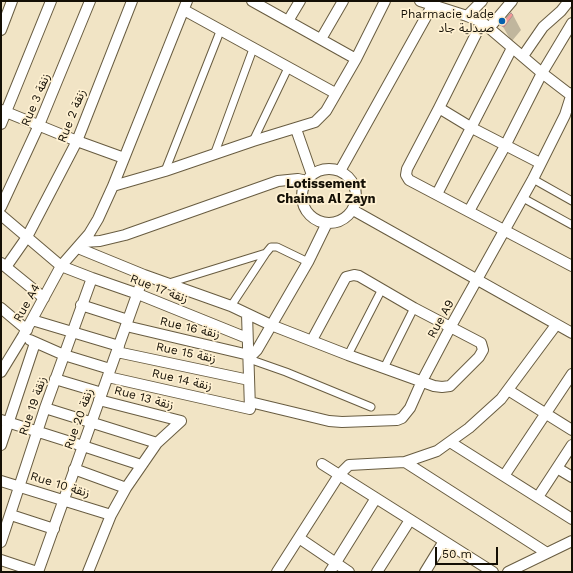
<!DOCTYPE html>
<meta charset="utf-8">
<style>
body{margin:0}
#map{position:relative;width:573px;height:573px;overflow:hidden;background:#f1e4c5;font-family:"Work Sans",sans-serif}
canvas{display:block}
.frame{position:absolute;inset:0;border:2px solid #140f05;pointer-events:none}
.scale{position:absolute;left:435px;top:547px;width:63px;height:18px;box-sizing:border-box;border:2px solid #140f05;border-top:0;padding-left:5px;font-size:12px;line-height:14px;white-space:nowrap;color:#140f05;-webkit-text-stroke:3px #fff1d2;paint-order:stroke}
</style>
<div id="map">
<canvas width="573" height="573"></canvas>
<div class="frame"></div>
<div class="scale">50 m</div>
</div>
<script>
const c = document.querySelector('canvas').getContext('2d');
c.lineJoin = 'round';
function fillPath(path, color) { c.fillStyle = color; c.fill(path, 'evenodd'); }
const poly = rows => new Path2D(rows.map(r => 'M' + r).join(''));
function trace(path, color, width, dash) { c.strokeStyle = color; c.lineWidth = width; c.lineCap = dash ? 'butt' : 'round'; c.setLineDash(dash || []); c.stroke(path); }
function label(font, color, halo, rows, align = 'center') {
  c.font = font + ' "Work Sans","Noto Sans Arabic",sans-serif'; c.lineWidth = 3.5; c.setLineDash([]); c.textBaseline = 'middle'; c.strokeStyle = halo; c.fillStyle = color; for (const [text, x, y, turn = 0] of rows) {
    c.save(); c.translate(x, y); c.rotate((+turn || 0) * Math.PI / 180); c.textAlign = isNaN(turn) ? turn : align; if (halo) c.strokeText(text, 0, 0); c.fillText(text, 0, 0); c.restore();
  }
}
fillPath(poly([
 [513,15,521,30,512,41,510,39,502,25]
]), '#0003');
const building = poly([
 [511,13,513,15,504,27,500,25,511,13]
]);
fillPath(building, '#f59896');
trace(building, '#b49190', 1);
const pedestrian = poly([
 [253,141,288,68],
 [214,155,253,49],
 [165,171,221,29],
 [533,179,572,201],
 [523,198,572,225],
 [266,253,271,247,277,247,308,262],
 [169,283,266,253,231,306],
 [348,355,382,289],
 [249,359,286,372,371,407],
 [384,368,414,308]
]);
const minor = poly([
 [252,1,356,59],
 [420,1,467,16,482,22,542,73,572,96],
 [184,10,335,93],
 [467,16,482,1],
 [288,21,300,1],
 [482,22,439,108,407,169,406,175,409,180,572,266],
 [490,27,512,1],
 [1,30,12,1],
 [321,39,343,1],
 [523,56,543,27,561,11,569,1],
 [439,108,472,128,540,163],
 [1,110,77,141,124,158],
 [1,124,51,1],
 [296,129,312,175],
 '302 196a27 27 0 1 1 54 0a27 27 0 1 1-54 0Z',
 [340,171,432,6],
 [113,186,165,171,253,141,315,122,326,111,356,59,385,1],
 [437,194,512,48],
 [1,207,39,125,90,1],
 [353,210,572,333],
 [469,211,505,146,542,73,572,23],
 [1,215,61,266,92,278,138,294,247,338],
 [82,242,100,241,125,235,278,181,298,179,307,181],
 [78,248,144,275,231,306,271,325,348,355,434,386,442,387,450,386,479,357,483,350,481,343,414,308,359,276,354,275,346,277,312,340],
 [1,263,44,298],
 [6,267,27,237,77,141,132,1],
 [81,305,128,320],
 [1,308,27,330],
 [32,320,119,346],
 [126,326,249,355,253,354,257,350,308,262,327,223],
 [30,340,64,355,110,369],
 [117,352,249,380],
 [1,372,23,336,61,266,89,234,98,219,113,186,187,1],
 [108,377,250,409,247,314],
 [55,379,102,393],
 [508,390,572,430],
 [99,400,181,421],
 [250,402,329,421,342,422,397,420,402,418,410,408,422,381,451,326,533,179,565,115,572,93],
 [45,408,157,443],
 [1,420,83,446,141,465],
 [450,442,572,519],
 [1,445,35,343],
 [405,462,547,553],
 [322,464,493,572],
 [557,468,572,477],
 [74,469,126,488],
 [504,476,572,374],
 [1,481,111,515],
 [538,497,572,445],
 [11,515,54,529],
 [299,538,349,572],
 [1,542,45,408,92,278],
 [1,560,37,572],
 [38,572,144,275],
 [88,572,111,515,126,488,157,443,181,421],
 [277,572,339,475,349,465,405,462,437,451,469,428,501,399,556,325],
 [330,572,376,498],
 [377,572,410,520],
 [425,572,444,541],
 [508,572,572,541]
]);
trace(pedestrian, '#685c41', 9);
trace(minor, '#685c41', 12);
trace(pedestrian, '#fff', 7);
trace(minor, '#fff', 10);
for (const [x, y, r, color] of [
 [502,21,4,"#0661ae"]
]) { const dot = new Path2D(); dot.arc(x, y, r, 0, 2 * Math.PI); c.fillStyle = color; c.fill(dot); trace(dot, '#fff1d2', 1.5); }
label('12px', '#140f05', '#fff1d2', [
 ["Pharmacie Jade",494,14],
 ["صيدلية جاد",494,28]
], 'right');
label('12px', '#140f05', '#fff1d2', [
 ["Rue 3 زنقة",36,100,-67],
 ["Rue 2 زنقة",72,116,-68],
 ["Rue 17 زنقة",159,289,21],
 ["Rue A4",27,303,-61],
 ["Rue A9",441,319,-61],
 ["Rue 16 زنقة",190,328,13],
 ["Rue 15 زنقة",186,353,12],
 ["Rue 14 زنقة",182,380,13],
 ["Rue 13 زنقة",144,398,15],
 ["Rue 19 زنقة",33,406,-71],
 ["Rue 20 زنقة",79,419,-70],
 ["Rue 10 زنقة",60,485,17]
]);
label('bold 13px', '#140f05', '#fff1d2', [
 ["Lotissement",326,184],
 ["Chaima Al Zayn",326,199]
]);
</script>
